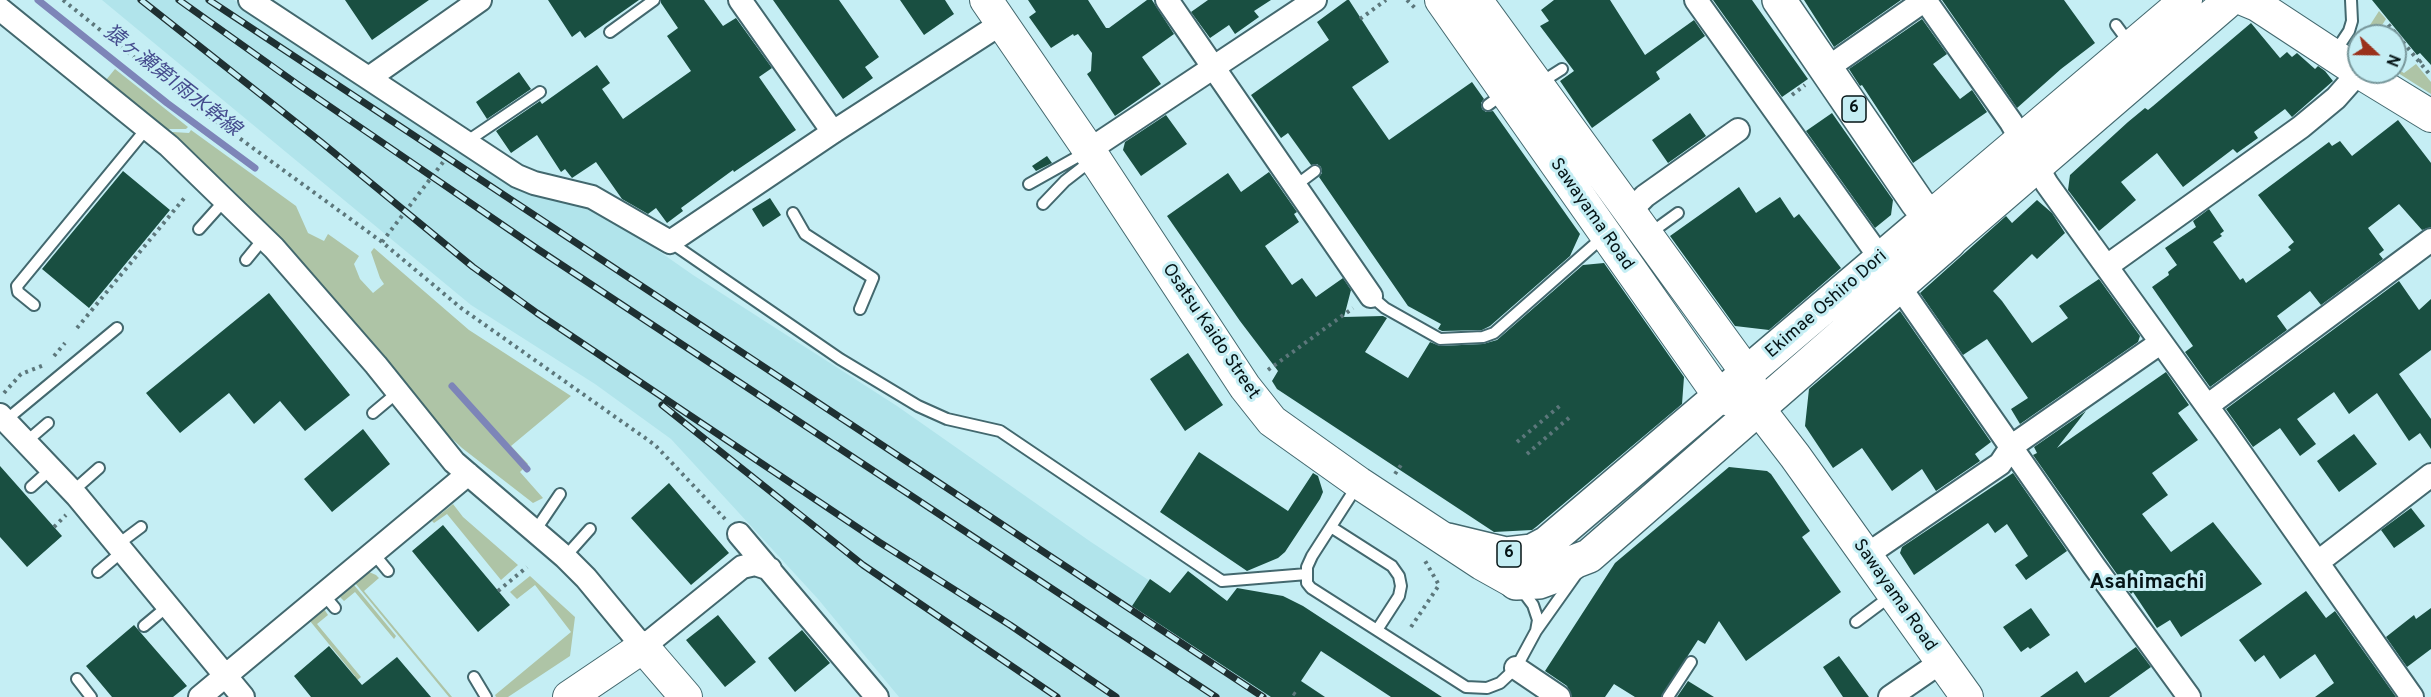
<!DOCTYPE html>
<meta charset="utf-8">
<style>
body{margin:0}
#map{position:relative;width:2431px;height:697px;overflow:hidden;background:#c5eef4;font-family:Overpass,sans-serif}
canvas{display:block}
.north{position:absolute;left:2347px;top:24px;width:60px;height:60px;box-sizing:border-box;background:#c5eef4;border:2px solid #78979b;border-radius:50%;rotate:112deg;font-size:16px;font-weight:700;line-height:24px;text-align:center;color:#051416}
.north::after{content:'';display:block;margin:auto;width:21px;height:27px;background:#9a311b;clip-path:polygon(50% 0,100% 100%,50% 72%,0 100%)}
</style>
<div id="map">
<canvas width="2431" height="697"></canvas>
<div class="north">N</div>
</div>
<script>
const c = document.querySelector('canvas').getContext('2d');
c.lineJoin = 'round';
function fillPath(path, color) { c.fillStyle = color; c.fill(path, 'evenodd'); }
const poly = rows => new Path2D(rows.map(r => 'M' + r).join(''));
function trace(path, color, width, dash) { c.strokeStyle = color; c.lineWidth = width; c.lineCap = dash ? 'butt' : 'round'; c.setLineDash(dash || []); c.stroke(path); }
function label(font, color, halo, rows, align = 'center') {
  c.font = font + ' Overpass,"Noto Sans JP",sans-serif'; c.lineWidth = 6; c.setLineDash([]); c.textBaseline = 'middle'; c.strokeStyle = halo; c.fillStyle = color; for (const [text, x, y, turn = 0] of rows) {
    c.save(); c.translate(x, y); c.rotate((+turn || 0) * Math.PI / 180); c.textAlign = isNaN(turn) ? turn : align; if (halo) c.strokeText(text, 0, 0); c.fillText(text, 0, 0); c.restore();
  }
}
fillPath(poly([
 [102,0,234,0,311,49,600,210,693,275,897,406,1091,542,1325,697,899,697,818,599,671,439,595,384,471,305]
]), '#b1e4eb');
fillPath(poly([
 [2379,11,2386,19,2375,36,2363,36],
 [2416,64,2431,82,2431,94,2395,71,2395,68,2404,73],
 [115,69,188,127,186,129,170,129,167,131,106,80],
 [191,130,296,206,308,233,324,241,328,234,359,256,354,264,360,279,373,293,384,284,380,278,371,252,374,248,469,330,571,396,511,446,528,464,520,472,543,498,533,503,462,448,445,432,285,244,229,186,171,134,173,132,189,133],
 [453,504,463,517,518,565,501,580,447,514,434,523,432,521],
 [369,572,376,575,379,578,364,591,452,697,449,697,355,583],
 [530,576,575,617,570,656,508,697,496,697,495,695,571,632,535,585,517,599,510,592],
 [354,585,396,636,394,639,355,592,344,601,340,597],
 [324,609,328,615,317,624,361,677,344,692,342,688,355,676,310,621]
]), '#aec4a6');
trace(poly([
 [38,0,167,103,255,168],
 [452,386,527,469]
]), '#7d85b8', 7);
fillPath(poly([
 [345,0,429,0,372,40],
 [548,0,639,0,585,38,580,31,572,37],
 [661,0,704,0,723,26,736,18,772,68,759,77,796,130,734,172,733,170,681,208,683,211,667,223,656,208,648,214,622,199,596,162,572,178,565,169,561,172,537,135,511,153,496,131,540,101,542,104,597,65,610,83,602,89,623,119,691,71,667,36,678,28,661,3],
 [773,0,839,0,879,57,865,67,873,78,843,99],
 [900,0,945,0,954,14,924,35],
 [1028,0,1088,0,1106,28,1109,28,1147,0,1152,0,1174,34,1142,57,1161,84,1115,116,1087,74,1091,71,1092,53,1078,34,1074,36,1073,34,1051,48,1029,17,1036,12],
 [1208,0,1271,0,1254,11,1259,17,1235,34,1229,25,1210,38,1191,12],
 [1347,0,1349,0,1389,62,1352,87,1389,140,1472,82,1484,99,1481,103,1482,109,1486,112,1493,111,1580,234,1570,256,1490,326,1482,330,1442,331,1438,329,1441,324,1408,306,1319,177,1322,173,1321,167,1317,164,1311,165,1288,133,1281,138,1251,95,1329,40,1317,22],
 [1554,0,1610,0,1645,55,1694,20,1705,36,1656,72,1660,79,1592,128,1560,81,1574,71,1540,26,1549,21,1541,10],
 [1713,0,1752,0,1808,79,1782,97],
 [1804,0,1901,0,1834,47],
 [1942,0,2064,0,2095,43,2061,69,2017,108],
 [2372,0,2431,0,2431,65,2420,53,2417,55],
 [1922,19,1947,54,1933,64,1960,99,1972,90,1987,112,1913,163,1862,85,1860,86,1849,69],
 [2251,23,2280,58,2287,52,2292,57,2297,53,2315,69,2318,66,2325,71,2333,81,2292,117,2285,109,2254,132,2258,138,2237,153,2233,149,2183,187,2157,153,2121,182,2136,200,2099,231,2068,190,2070,175,2128,122,2145,108,2148,110,2153,106],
 [519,72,531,89,487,119,476,102],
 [1690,113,1706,136,1668,163,1652,140],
 [1832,113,1893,200,1891,215,1875,228,1806,131],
 [1166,115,1187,144,1141,176,1123,150,1125,142],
 [2398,120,2431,163,2431,227,2422,230,2399,204,2368,228,2384,250,2379,254,2383,259,2321,305,2310,291,2277,316,2287,330,2210,387,2185,352,2193,346,2152,287,2169,275,2168,272,2177,265,2165,248,2196,227,2193,221,2209,209,2224,231,2220,234,2222,236,2213,242,2240,280,2243,278,2246,283,2291,250,2288,247,2294,242,2258,195,2329,142,2332,146,2340,141,2352,156],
 [1047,156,1052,163,1036,171,1032,166],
 [123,171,170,210,89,308,42,269],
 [1269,172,1297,212,1294,214,1299,222,1265,246,1292,285,1302,278,1316,297,1343,278,1351,290,1344,317,1383,316,1387,318,1365,352,1408,378,1430,342,1440,346,1483,344,1497,340,1583,265,1604,263,1684,377,1682,404,1536,527,1532,530,1494,532,1277,389,1272,381,1278,371,1240,321,1167,216,1228,173,1241,192],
 [1739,187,1756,213,1780,197,1794,218,1799,214,1841,268,1769,330,1735,326,1670,236],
 [770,198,781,215,763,227,752,209],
 [2037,200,2052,213,2065,233,2037,259,2032,254,1993,291,2002,301,2032,343,2068,318,2059,306,2099,279,2140,336,2138,342,2020,424,2011,409,2028,398,1987,339,1963,355,1920,293,2006,216,2012,223],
 [2399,281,2419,310,2431,299,2431,350,2399,374,2431,419,2431,449,2420,433,2409,441,2377,393,2349,414,2334,392,2297,419,2316,444,2300,456,2280,428,2253,447,2226,409],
 [269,293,350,395,305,431,280,401,254,424,229,393,180,433,146,393],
 [1900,311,1991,442,1975,454,1980,461,1936,491,1922,469,1892,491,1862,448,1833,468,1805,426,1809,389],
 [1188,353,1223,405,1185,431,1150,379],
 [2166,372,2189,405,2178,413,2198,440,2152,473,2168,495,2142,514,2171,552,2213,522,2262,584,2181,637,2170,620,2157,628,2133,592,2131,594,2033,455,2037,453,2034,447,2086,411,2057,448],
 [363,429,390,464,332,512,304,479],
 [2354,434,2377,464,2339,492,2317,461],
 [1199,452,1288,511,1313,473,1318,476,1323,492,1320,499,1285,552,1278,558,1247,571,1160,512],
 [0,466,62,536,27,567,0,537],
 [1729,467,1767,471,1771,474,1810,531,1802,537,1841,592,1746,661,1719,621,1705,644,1698,640,1661,697,1635,697,1614,684,1605,697,1572,697,1567,686,1545,671,1615,563],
 [2013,473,2067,551,2026,580,2015,565,2028,556,2007,524,1995,533,1988,523,1914,575,1900,553,1902,547],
 [669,483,729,553,691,585,631,518],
 [2411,508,2425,526,2394,548,2381,530],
 [443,525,510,605,478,632,412,551],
 [1188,571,1227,601,1237,588,1283,596,1303,606,1442,697,1391,697,1321,651,1301,681,1325,697,1271,697,1132,606,1150,579,1170,593],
 [2306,591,2326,618,2335,611,2396,697,2315,697,2334,683,2315,654,2280,679,2264,655,2255,662,2239,640],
 [2031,608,2050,635,2030,649,2028,647,2021,652,2003,627],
 [2431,608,2431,649,2407,667,2386,637,2414,615,2416,619],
 [718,615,756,662,725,687,686,640],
 [134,625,187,686,173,697,112,697,86,666],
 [802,630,830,663,795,692,768,658],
 [329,646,362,685,397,657,431,697,311,697,294,676],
 [2136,647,2151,667,2109,697,2040,697,2077,671,2085,683],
 [1839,656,1869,697,1843,697,1823,667],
 [1688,681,1714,697,1677,697]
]), '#194f41');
const lane = poly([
 [2116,25,2130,44],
 [610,32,654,0],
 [2335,52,2349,31,2352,21,2351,0],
 [1540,83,1562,69],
 [1488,105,1503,94],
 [466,142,540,92],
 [1029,184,1086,152],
 [1295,186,1315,171],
 [1043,204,1065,181,1092,160],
 [793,213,805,234,873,278,860,309],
 [199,229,225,200],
 [1649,234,1678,213],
 [670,242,840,359,918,406,947,419,1000,431,1222,581,1307,574],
 [246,260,264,238],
 [1371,296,1385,308,1440,339,1483,337,1494,333,1603,237],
 [34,305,18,292,17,286,147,128],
 [373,413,398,392],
 [6,420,117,328],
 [27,441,48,423],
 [1357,486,1312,556,1307,567,1307,583,1311,588,1466,687,1487,688,1500,683,1516,668,1536,631,1575,576],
 [31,487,52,468],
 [73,491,99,468],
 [1331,527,1392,566,1399,576,1401,586,1399,596,1377,630],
 [535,531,560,494],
 [117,545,141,527],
 [374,554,388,571],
 [565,557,590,529],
 [98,572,123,551],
 [1521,589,1533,605,1538,620,1536,631],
 [324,595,335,608],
 [1856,622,1892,595],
 [144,626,168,606],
 [474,677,486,697],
 [77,679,91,697],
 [1668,697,1691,662]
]);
const street = poly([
 [250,0,517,176,534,183,592,197,670,242,833,132,1002,23],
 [740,0,833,132],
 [1167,0,1371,296],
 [1696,0,1881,259],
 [1925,0,2011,122,2047,184,2225,431,2412,697],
 [0,9,169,146,274,248,376,365,454,462,565,557,586,578,643,647,742,567,755,564,770,569],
 [1826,69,1925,0],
 [369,78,480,0],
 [1089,150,1315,0],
 [1629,212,1645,196,1738,130],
 [2107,266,2301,127,2336,98,2359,72],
 [1899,286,2094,566,2189,697],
 [2207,406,2431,240],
 [0,415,77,496,243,697],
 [739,534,877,697],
 [1865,556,2000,464,2012,446,2160,343],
 [2318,562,2431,475],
 [1516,668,1559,697],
 [200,697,468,474],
 [1890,697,1941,662]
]);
const secondary = poly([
 [986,0,1095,159,1245,387,1272,421,1359,483,1482,564,1516,583],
 [1441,0,1720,397,1745,404],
 [1476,0,1747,373,1758,408,1795,456,1967,697],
 [2245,0,2257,5,2359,72],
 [2359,72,2431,116],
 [1930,217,2186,0],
 [1949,242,2230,0],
 [569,697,643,647,686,697]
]);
const primary = poly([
 [1448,540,1506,554,1532,551,1547,543,1930,217],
 [1516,583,1539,582,1550,578,1576,561,1589,556,1949,242,1917,202,1779,0]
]);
trace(lane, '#43686e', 14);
trace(street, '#43686e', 26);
trace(secondary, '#43686e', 34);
trace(primary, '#43686e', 36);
trace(poly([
 [63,0,187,100,382,242,461,308,655,445,725,519],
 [1407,0,1415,8],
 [1360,19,1386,0],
 [2380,36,2388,24,2431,76],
 [2419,62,2425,58],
 [1792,95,1805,85],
 [382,242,447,157],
 [77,328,186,196],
 [54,356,65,343],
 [1268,370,1353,308],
 [4,393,21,374,44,365],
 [1517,442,1562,404],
 [1527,454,1571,416],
 [1395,474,1403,462],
 [54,527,66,515],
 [498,591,527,567],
 [1411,627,1439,585,1424,559],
 [1293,693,1299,697]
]), '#5c777b', 4, [3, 4.5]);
trace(lane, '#fff', 10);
trace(street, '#fff', 22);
trace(secondary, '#fff', 32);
trace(primary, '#fff', 33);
const rail = poly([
 [141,0,321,142,473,267,537,313,879,542,1010,625,1116,697],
 [179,0,297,84,539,250,1216,697],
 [209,0,1263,697],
 [662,405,863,565,1057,697]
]);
trace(rail, '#1e3032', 7);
trace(rail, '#c5eef4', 4.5, [14]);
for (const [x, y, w] of [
 [1854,109,24],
 [1509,554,24]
]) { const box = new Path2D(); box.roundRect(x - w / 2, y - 13, w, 26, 4.5); c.fillStyle = '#c5eef4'; c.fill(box); trace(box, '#051416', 1.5); }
label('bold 16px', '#051416', null, [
 ["6",1854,109],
 ["6",1509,554]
]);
label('18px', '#051416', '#c5eef4', [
 ["Sawayama Road",1591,215,55],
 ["Ekimae Oshiro Dori",1827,305,-41],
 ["Osatsu Kaido Street",1210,332,56],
 ["Sawayama Road",1894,596,55]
]);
label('italic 20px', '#454c8e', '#c5eef4', [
 ["猿ヶ瀬第1雨水幹線",171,82,38]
]);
label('bold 21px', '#051416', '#c5eef4', [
 ["Asahimachi",2147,584]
]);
</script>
